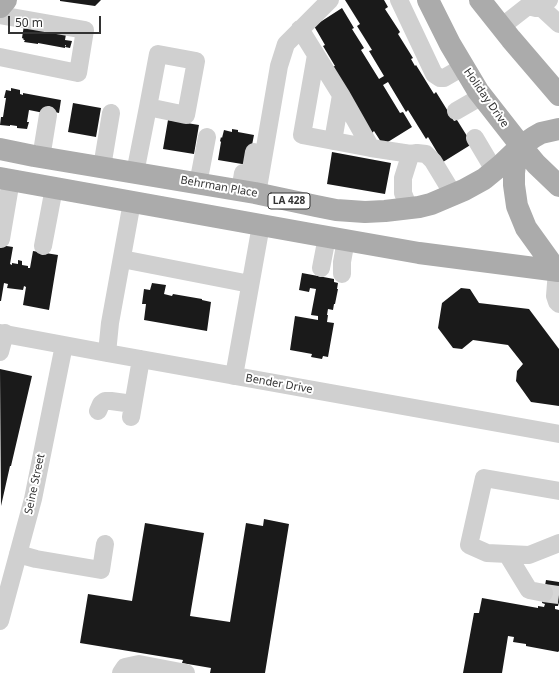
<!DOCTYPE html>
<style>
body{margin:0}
#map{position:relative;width:559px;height:673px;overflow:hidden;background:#fff;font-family:"Noto Sans",sans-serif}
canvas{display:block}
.scale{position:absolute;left:8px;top:16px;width:93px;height:18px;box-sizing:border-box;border:2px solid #333;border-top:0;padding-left:5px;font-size:12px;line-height:14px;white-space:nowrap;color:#333;-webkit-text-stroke:3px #fff;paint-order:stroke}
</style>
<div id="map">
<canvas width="559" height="673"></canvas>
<div class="scale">50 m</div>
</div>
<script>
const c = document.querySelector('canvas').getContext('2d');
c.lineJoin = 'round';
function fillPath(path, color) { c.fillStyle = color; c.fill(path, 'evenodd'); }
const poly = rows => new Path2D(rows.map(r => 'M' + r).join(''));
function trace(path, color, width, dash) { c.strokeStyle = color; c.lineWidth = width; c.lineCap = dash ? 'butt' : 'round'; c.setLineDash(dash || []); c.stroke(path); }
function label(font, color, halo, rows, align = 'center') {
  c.font = font + ' "Noto Sans",sans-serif'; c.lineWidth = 4; c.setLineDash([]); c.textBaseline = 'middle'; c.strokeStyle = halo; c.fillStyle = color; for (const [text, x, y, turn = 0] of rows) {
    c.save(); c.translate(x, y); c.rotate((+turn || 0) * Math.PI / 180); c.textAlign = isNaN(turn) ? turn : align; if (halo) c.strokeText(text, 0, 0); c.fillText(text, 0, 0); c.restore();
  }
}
fillPath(poly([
 [60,0,101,0,95,6,60,1],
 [345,0,384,0,388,7,385,9,400,32,398,34,413,58,411,59,415,66,416,65,434,94,436,92,454,121,457,120,472,144,443,162,428,137,426,139,408,110,406,112,388,82,383,85,400,113,403,112,412,127,383,145,374,131,372,133,332,67,335,66,323,46,325,45,314,26,342,8,354,28,352,29,364,48,361,50,379,79,384,76,369,51,372,50,357,26,360,24],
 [24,25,66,34,65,40,72,41,70,48,65,47,66,45,65,45,65,48,38,43,38,44,24,42,25,40,23,40,24,39,22,38],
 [11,88,20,90,20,94,23,95,23,93,61,100,59,113,45,110,44,113,29,110,27,122,29,122,27,129,17,128,17,126,10,125,10,126,0,125,1,117,3,117,6,98,4,98,6,90,11,91],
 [73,103,101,108,96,137,68,132],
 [168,120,199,125,194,154,163,149],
 [232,129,238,130,238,132,254,135,248,165,218,160,221,142,220,141,221,137,222,138,224,130,232,132],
 [332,152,391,163,385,194,327,184],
 [0,245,13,247,10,264,12,265,12,263,18,264,18,260,22,261,22,265,28,266,28,268,30,268,33,251,58,255,49,310,23,305,26,287,24,286,23,290,7,288,8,284,4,283,1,301,0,301],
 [302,273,334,279,334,282,338,283,337,289,338,289,335,304,334,304,333,310,328,309,327,315,328,315,327,322,334,323,328,357,323,356,322,359,311,357,312,354,290,350,295,316,318,320,318,316,311,315,316,289,310,288,309,292,299,290],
 [152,283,166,285,164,294,172,296,173,294,202,299,202,300,211,302,207,331,144,320,146,304,142,304,144,289,150,290],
 [461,288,470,289,479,303,529,309,559,349,559,406,531,402,516,381,517,371,523,364,508,345,473,340,462,349,453,348,438,328,442,303],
 [0,369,32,376,11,466,10,466,1,506],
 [264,519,289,524,265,673,210,673,211,668,182,663,183,660,80,643,88,594,132,601,145,523,204,533,190,616,230,622,246,523,263,526],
 [546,580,559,582,559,602,558,606,555,606,555,609,559,610,559,651,558,652,526,646,526,644,513,642,514,637,508,636,502,673,463,673,474,613,479,613,482,598,538,608,538,606,544,607,545,604,542,603]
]), '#1a1a1a');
trace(poly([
 [544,593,559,595]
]), '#d6d6d6', 18, [18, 9]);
trace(poly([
 [399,0,434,74,440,78,444,78,463,67],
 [533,0,559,24],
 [0,15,85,30,78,73,0,57],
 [501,27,528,6,536,8,549,0],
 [300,29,341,95,371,148,411,154],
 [316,55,302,135,371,148],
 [456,111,482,96],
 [475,138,494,170],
 [333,141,341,95],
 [41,158,48,115],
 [102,167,111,113],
 [135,173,148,107,158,54,196,61,186,115,148,107],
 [198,184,207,137],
 [240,191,243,173,250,175,254,152],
 [257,194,279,66,286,44,330,0],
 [409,208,403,193,403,178,409,159,411,154,417,153,426,154,433,161,453,194],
 [1,239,11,180],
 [43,246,54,188],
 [122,259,250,284],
 [321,268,327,237],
 [557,271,555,296,557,302,559,304],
 [342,274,342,262,346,240],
 [0,333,107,353,559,434],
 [0,352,5,333],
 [107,353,110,323,132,202],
 [234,376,261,225],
 [98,411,101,404,105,401,111,401,133,404],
 [131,417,141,359],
 [559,491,484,478,469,545,487,553,529,555,559,543],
 [18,554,36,559,101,570,105,544],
 [507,554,529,590,544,593],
 [0,621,33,499,64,345],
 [121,673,125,667,139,664,186,673]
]), '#d0d0d0', 18);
trace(poly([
 [428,0,450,44,478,91,521,146,536,164,559,186],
 [480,0,511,39,559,95],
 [0,7,6,0],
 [521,146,516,157,514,173,514,185,517,206,526,228,557,271],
 [0,149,34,156,255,193,316,206,336,210,365,212,385,211,419,207,431,204,464,190,484,179,501,165,521,146,534,137,541,133,559,129],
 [0,178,311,234,419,253,559,271]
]), '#ababab', 22);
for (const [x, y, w] of [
 [289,201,42]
]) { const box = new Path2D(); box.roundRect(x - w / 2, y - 8, w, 16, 3); c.fillStyle = '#fff'; c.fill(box); trace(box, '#333', 1); }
label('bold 10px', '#333', null, [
 ["LA 428",289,201]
]);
label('11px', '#333', '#fff', [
 ["Holiday Drive",486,98,55],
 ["Behrman Place",219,187,10],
 ["Bender Drive",279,384,10],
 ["Seine Street",35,484,-78]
]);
</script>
